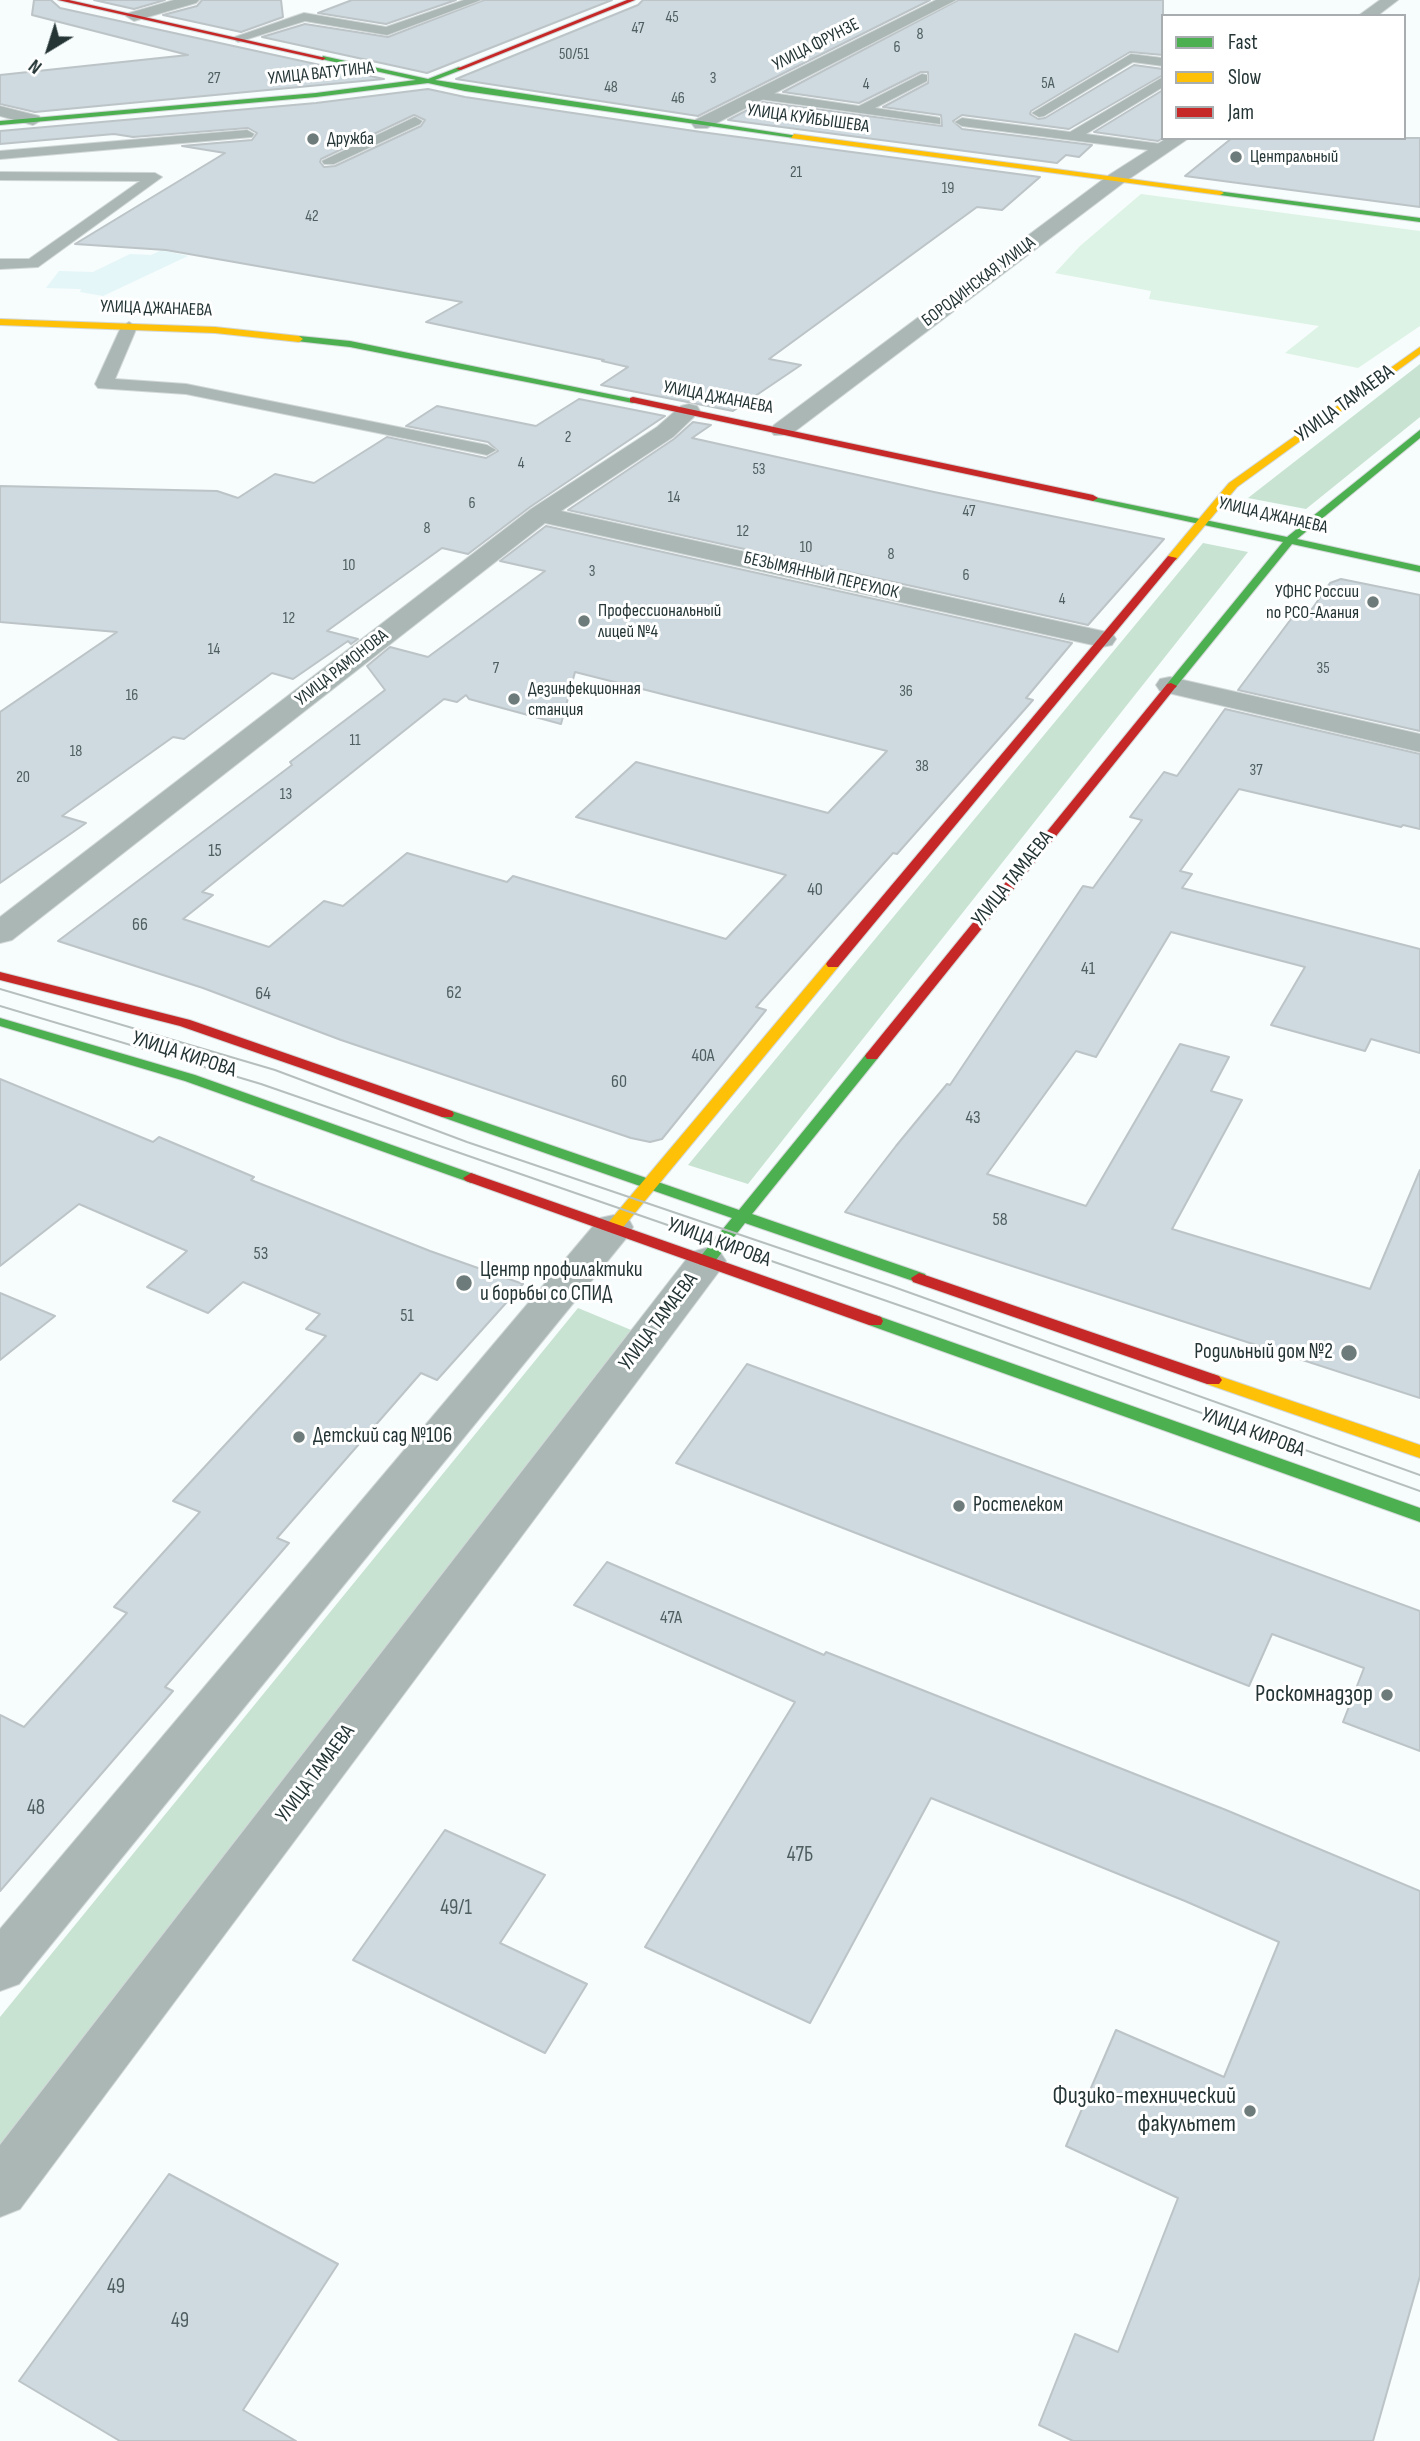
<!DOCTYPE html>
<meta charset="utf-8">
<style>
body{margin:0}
#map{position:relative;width:1420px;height:2441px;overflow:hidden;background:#f7fcfc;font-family:"Sofia Sans Condensed",sans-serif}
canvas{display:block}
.legend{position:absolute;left:1161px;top:14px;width:245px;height:126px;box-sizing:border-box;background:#fff;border:2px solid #a8aeaf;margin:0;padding:9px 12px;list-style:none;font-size:21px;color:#253536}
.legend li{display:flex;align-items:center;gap:14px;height:35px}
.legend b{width:35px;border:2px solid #a8aeaf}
.north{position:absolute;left:14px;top:14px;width:70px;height:70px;-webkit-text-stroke:5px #fff;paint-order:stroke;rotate:218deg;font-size:19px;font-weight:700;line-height:28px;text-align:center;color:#253536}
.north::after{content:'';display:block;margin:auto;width:24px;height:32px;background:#253536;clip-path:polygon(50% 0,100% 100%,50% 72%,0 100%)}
</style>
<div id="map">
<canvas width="1420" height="2441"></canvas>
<ul class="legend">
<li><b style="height:9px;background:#4caf50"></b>Fast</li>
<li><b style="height:9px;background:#ffc107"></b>Slow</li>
<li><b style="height:9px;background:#c62828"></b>Jam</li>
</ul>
<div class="north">N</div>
</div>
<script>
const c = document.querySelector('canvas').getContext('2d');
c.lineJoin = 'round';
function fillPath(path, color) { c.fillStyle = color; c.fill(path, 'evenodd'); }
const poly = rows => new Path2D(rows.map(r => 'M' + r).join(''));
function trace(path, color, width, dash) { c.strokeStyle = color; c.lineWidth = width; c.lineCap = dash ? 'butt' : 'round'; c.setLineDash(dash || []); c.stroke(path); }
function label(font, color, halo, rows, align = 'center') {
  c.font = font + ' "Sofia Sans Condensed",sans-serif'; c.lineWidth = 6; c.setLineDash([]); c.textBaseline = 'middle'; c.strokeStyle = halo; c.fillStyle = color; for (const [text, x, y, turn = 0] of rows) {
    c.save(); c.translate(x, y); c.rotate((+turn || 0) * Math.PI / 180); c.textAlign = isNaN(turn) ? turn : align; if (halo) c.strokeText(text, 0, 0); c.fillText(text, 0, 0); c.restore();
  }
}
fillPath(poly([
 [162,250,188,256,103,296,80,292,81,289,46,288,59,271,93,272,130,254,151,255]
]), '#e4f6f8');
fillPath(poly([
 [1141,194,1420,231,1420,326,1358,368,1285,353,1319,326,1149,299,1151,291,1055,273,1080,246]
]), '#ddf3e5');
fillPath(poly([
 [1420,364,1420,417,1306,509,1248,498],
 [1203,543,1248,552,748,1184,688,1165],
 [578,1308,636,1332,0,2147,0,2017]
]), '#c8e3d2');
const building = poly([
 [34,0,51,0,60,8,384,79,35,112,0,104,0,75,188,55,32,15,34,0],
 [94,0,165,0,134,9,94,0],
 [202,0,281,0,283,17,241,32,163,15,197,6,202,0],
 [352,0,456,0,386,24,318,13,352,0],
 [484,0,612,0,427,73,262,37,305,24,388,37,484,0],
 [643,0,930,0,698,116,456,79,638,5,643,0],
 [958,0,1163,0,1163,55,1130,52,1031,111,1030,114,1038,119,1045,118,1134,65,1163,69,1163,75,1069,129,962,115,953,121,962,129,1092,145,1079,157,1066,155,1057,163,728,120,763,102,942,126,941,115,883,107,928,83,928,72,921,72,859,103,783,92,958,0],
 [428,89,465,97,701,132,1040,177,1002,210,977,207,769,359,801,365,733,411,601,385,628,367,602,361,604,360,426,322,462,302,166,250,75,244,225,153,182,146,252,140,257,133,248,128,133,137,114,134,0,144,0,131,316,103,428,89],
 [414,115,425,120,421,126,335,166,324,167,320,162,321,159,414,115],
 [1163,90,1163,138,1158,141,1094,132,1163,90],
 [1232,138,1420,138,1420,207,1185,176,1232,138],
 [579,399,665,416,530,507,468,554,442,548,327,631,358,639,351,644,348,641,293,679,272,673,184,739,173,737,62,816,86,823,0,883,0,712,117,632,0,622,0,486,217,491,238,498,275,474,314,483,387,437,486,458,498,451,488,442,406,426,437,406,536,426,579,399],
 [693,422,711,425,692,438,934,492,1164,539,1088,625,568,510,674,439,693,422],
 [546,526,1072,643,1026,698,1033,700,897,854,893,853,756,1007,766,1010,662,1139,650,1142,631,1138,341,1040,203,988,58,941,292,765,290,762,385,690,367,666,390,647,428,657,545,571,500,561,546,526],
 [575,672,887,751,828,813,636,762,576,817,786,875,726,939,513,876,507,882,407,853,343,906,324,901,269,947,183,919,213,895,202,892,444,699,457,702,466,695,469,699,561,724,575,672],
 [1341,579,1420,595,1420,731,1238,690,1300,607,1312,609,1330,583,1341,579],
 [1225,709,1420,754,1420,829,1403,825,1401,827,1239,789,1180,871,1192,874,1182,888,1420,949,1420,1053,1371,1039,1365,1051,1271,1025,1305,967,1171,932,1096,1057,1076,1051,987,1174,1086,1206,1180,1044,1229,1057,1211,1091,1242,1100,1172,1229,1370,1289,1420,1170,1420,1398,845,1212,896,1146,947,1084,950,1085,1083,886,1093,888,1142,820,1130,817,1164,772,1177,776,1225,709],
 [0,1079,153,1142,159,1137,254,1177,251,1180,430,1251,523,1284,437,1380,421,1373,277,1538,289,1543,165,1687,173,1691,0,1891,0,1715,24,1727,127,1613,114,1607,200,1512,173,1501,326,1336,306,1329,320,1314,243,1282,208,1313,147,1287,187,1251,79,1204,0,1266,0,1079],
 [0,1293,55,1316,0,1360,0,1293],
 [747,1364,1420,1611,1420,1751,1343,1722,1364,1668,1272,1634,1249,1686,676,1463,747,1364],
 [607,1562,824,1655,826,1652,1226,1810,1420,1891,1420,2276,1373,2441,1073,2441,1039,2425,1075,2334,1118,2352,1178,2198,1066,2146,1116,2030,1224,2077,1279,1942,1185,1901,931,1798,810,2023,645,1947,795,1702,574,1605,607,1562],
 [445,1830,545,1875,500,1943,587,1984,545,2053,353,1960,445,1830],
 [169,2174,338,2264,243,2410,296,2441,120,2441,19,2381,169,2174]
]);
fillPath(building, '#cedadf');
trace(building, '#bcc4c7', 2);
const lane = poly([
 [464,0,481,0,387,35,305,21,238,42,232,38,304,13,386,27,464,0],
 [1131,54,1163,58,1163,66,1133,62,1044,116,1039,117,1032,113,1131,54],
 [922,74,927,75,927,81,875,108,935,117,940,118,940,124,759,99,752,95,759,91,859,106,922,74],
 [1163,77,1163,87,1086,134,1169,145,1169,151,1164,152,962,126,955,122,962,118,1070,132,1163,77],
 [415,117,422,121,420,124,334,164,324,164,322,161,415,117],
 [247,130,254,134,252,137,0,159,0,151,247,130],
 [0,172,155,173,162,177,38,267,0,269,0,259,29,259,140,181,0,180,0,172],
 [129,322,137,327,115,379,186,384,487,445,496,450,487,455,186,394,98,388,95,384,121,327,129,322]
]);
const street = poly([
 [174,0,199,0,196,3,134,21,126,16,129,13,174,0],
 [936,0,956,0,707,128,695,128,692,124,695,120,936,0],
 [1380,0,1398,0,1377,16,1358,16,1380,0],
 [0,106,39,116,42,120,33,125,0,116,0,106],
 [1167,138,1189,138,1123,183,790,435,774,435,770,430,774,425,1109,175,1167,138],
 [689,404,697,406,700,411,673,437,561,511,1102,631,1112,633,1116,639,1112,645,1102,647,545,523,12,940,0,943,0,917,531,509,657,427,681,406,689,404],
 [1170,677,1420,734,1420,752,1160,691,1156,685,1160,679,1170,677],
 [614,1215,628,1218,633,1227,628,1236,19,1984,0,1991,0,1929,600,1218,614,1215],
 [706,1248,720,1252,726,1261,720,1270,20,2209,0,2217,0,2145,692,1252,706,1248]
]);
const fast = poly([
 [323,56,428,79,459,67,461,70,435,80,798,136,794,138,465,91,428,83,316,97,0,125,0,121,316,93,416,80,321,59,323,56],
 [1217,191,1420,218,1420,222,1220,195,1217,191],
 [299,336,350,341,638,400,633,403,350,347,296,341,296,337,299,336],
 [1420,430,1420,438,1297,539,1420,566,1420,572,1292,544,1175,688,1167,688,1167,684,1283,542,1093,501,1088,498,1089,496,1287,537,1420,430],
 [0,1018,195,1075,476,1175,479,1178,471,1183,466,1181,185,1081,0,1026,0,1018],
 [872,1052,879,1056,877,1059,752,1214,925,1274,927,1278,919,1283,745,1223,712,1265,700,1265,698,1261,700,1257,732,1218,442,1117,440,1114,442,1111,452,1111,739,1210,867,1053,872,1052],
 [875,1315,1420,1508,1420,1522,869,1325,867,1321,869,1317,875,1315]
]);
const slow = poly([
 [794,134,1220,191,1224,193,1220,195,791,138,794,134],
 [0,319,215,327,299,336,303,339,299,342,215,333,0,325,0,319],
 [1420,347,1420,354,1237,487,1176,560,1168,560,1168,556,1229,483,1420,347],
 [833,960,838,961,840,964,838,967,620,1231,608,1231,606,1227,608,1223,828,961,833,960],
 [1213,1374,1420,1445,1420,1458,1207,1384,1204,1380,1207,1376,1213,1374]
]);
const jam = poly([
 [58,0,69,0,326,58,323,60,58,0],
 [627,0,635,0,461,70,456,69,627,0],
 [633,397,1093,495,1098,498,1093,501,630,402,630,398,633,397],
 [1168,556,1177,558,838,967,828,967,826,964,828,961,1168,556],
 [1171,683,1177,686,1175,688,877,1059,867,1059,865,1056,867,1053,1167,684,1171,683],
 [0,972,190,1020,452,1111,454,1114,452,1117,442,1117,180,1026,0,980,0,972],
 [471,1173,881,1317,883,1321,881,1325,869,1325,466,1181,463,1178,471,1173],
 [919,1273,1219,1376,1222,1380,1219,1384,1207,1384,913,1282,911,1278,919,1273]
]);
trace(lane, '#d2d7d8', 2);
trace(street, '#d2d7d8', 2);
trace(fast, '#d2d7d8', 2);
trace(slow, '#d2d7d8', 2);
trace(jam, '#d2d7d8', 2);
fillPath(lane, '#aab7b5');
fillPath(street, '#aab7b5');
fillPath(fast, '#4caf50');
fillPath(slow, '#ffc107');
fillPath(jam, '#c62828');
trace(poly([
 [0,989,275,1070,467,1142,891,1286,1420,1475],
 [0,1006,261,1084,930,1316,1420,1491]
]), '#b6bfbd', 2);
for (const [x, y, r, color] of [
 [313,139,7,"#6e7b7b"],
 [1236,157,7,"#6e7b7b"],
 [1373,602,7,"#6e7b7b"],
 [584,621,7,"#6e7b7b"],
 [514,699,7,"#6e7b7b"],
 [464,1283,9,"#6e7b7b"],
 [1349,1353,9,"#6e7b7b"],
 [299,1437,7,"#6e7b7b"],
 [959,1506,7,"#6e7b7b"],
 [1387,1695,7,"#6e7b7b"],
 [1250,2111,7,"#6e7b7b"]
]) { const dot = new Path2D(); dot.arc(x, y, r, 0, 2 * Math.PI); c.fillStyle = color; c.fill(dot); trace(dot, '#fff', 2.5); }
label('16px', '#4f5e60', null, [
 ["45",672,18],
 ["47",638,29],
 ["8",920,35],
 ["6",897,48],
 ["50/51",574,55],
 ["27",214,79],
 ["3",713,79],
 ["5А",1048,84],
 ["4",866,85],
 ["48",611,88],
 ["46",678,99],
 ["21",796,173],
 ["19",948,189],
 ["42",312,217],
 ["2",568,438],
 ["4",521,464],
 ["53",759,470],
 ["14",674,498],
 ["6",472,504],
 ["47",969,512],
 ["8",427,529],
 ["12",743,532],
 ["10",806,548],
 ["8",891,555],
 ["10",349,566],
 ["3",592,572],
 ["6",966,576],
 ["4",1062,600],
 ["12",289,619],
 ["14",214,650],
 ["7",496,669],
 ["35",1323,669],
 ["36",906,692],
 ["16",132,696],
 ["11",355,741],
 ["18",76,752],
 ["38",922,767],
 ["37",1256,771],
 ["20",23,778],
 ["13",286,795]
]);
label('18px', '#253536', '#fff', [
 ["УЛИЦА ФРУНЗЕ",816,45,-27],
 ["УЛИЦА ВАТУТИНА",321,74,-6],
 ["УЛИЦА КУЙБЫШЕВА",808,119,8],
 ["БОРОДИНСКАЯ УЛИЦА",979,282,-37],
 ["УЛИЦА ДЖАНАЕВА",156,309,2],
 ["УЛИЦА ДЖАНАЕВА",718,398,11],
 ["УЛИЦА ДЖАНАЕВА",1273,516,13],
 ["БЕЗЫМЯННЫЙ ПЕРЕУЛОК",821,576,13],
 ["УЛИЦА РАМОНОВА",342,668,-38]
]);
label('18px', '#253536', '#fff', [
 ["Дружба",327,139],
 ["Центральный",1250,157],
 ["УФНС России",1359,592,"right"],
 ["по РСО-Алания",1359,613,"right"],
 ["Профессиональный",598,611],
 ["лицей №4",598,632],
 ["Дезинфекционная",528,689],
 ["станция",528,710]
], 'left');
label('18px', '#4f5e60', null, [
 ["15",215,851],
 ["40",815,890],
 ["66",140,925],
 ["41",1088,969],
 ["62",454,993],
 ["64",263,994],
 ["40А",703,1056],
 ["60",619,1082],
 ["43",973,1118],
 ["58",1000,1220],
 ["53",261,1254],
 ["51",407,1316],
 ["47А",671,1618]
]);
label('21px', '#253536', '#fff', [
 ["УЛИЦА ТАМАЕВА",1345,404,-36],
 ["УЛИЦА ТАМАЕВА",1013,879,-51],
 ["УЛИЦА КИРОВА",184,1055,18],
 ["УЛИЦА КИРОВА",719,1243,20],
 ["УЛИЦА ТАМАЕВА",659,1322,-53],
 ["УЛИЦА КИРОВА",1253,1433,20],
 ["УЛИЦА ТАМАЕВА",316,1774,-53]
]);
label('21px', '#253536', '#fff', [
 ["Центр профилактики",480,1271],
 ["и борьбы со СПИД",480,1295],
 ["Родильный дом №2",1333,1353,"right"],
 ["Детский сад №106",313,1437],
 ["Ростелеком",973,1506]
], 'left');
label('21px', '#4f5e60', null, [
 ["48",36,1809],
 ["47Б",800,1856],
 ["49/1",456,1909],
 ["49",116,2288],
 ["49",180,2322]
]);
label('24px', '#253536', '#fff', [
 ["Роскомнадзор",1373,1695],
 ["Физико-технический",1236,2097],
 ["факультет",1236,2125]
], 'right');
</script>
